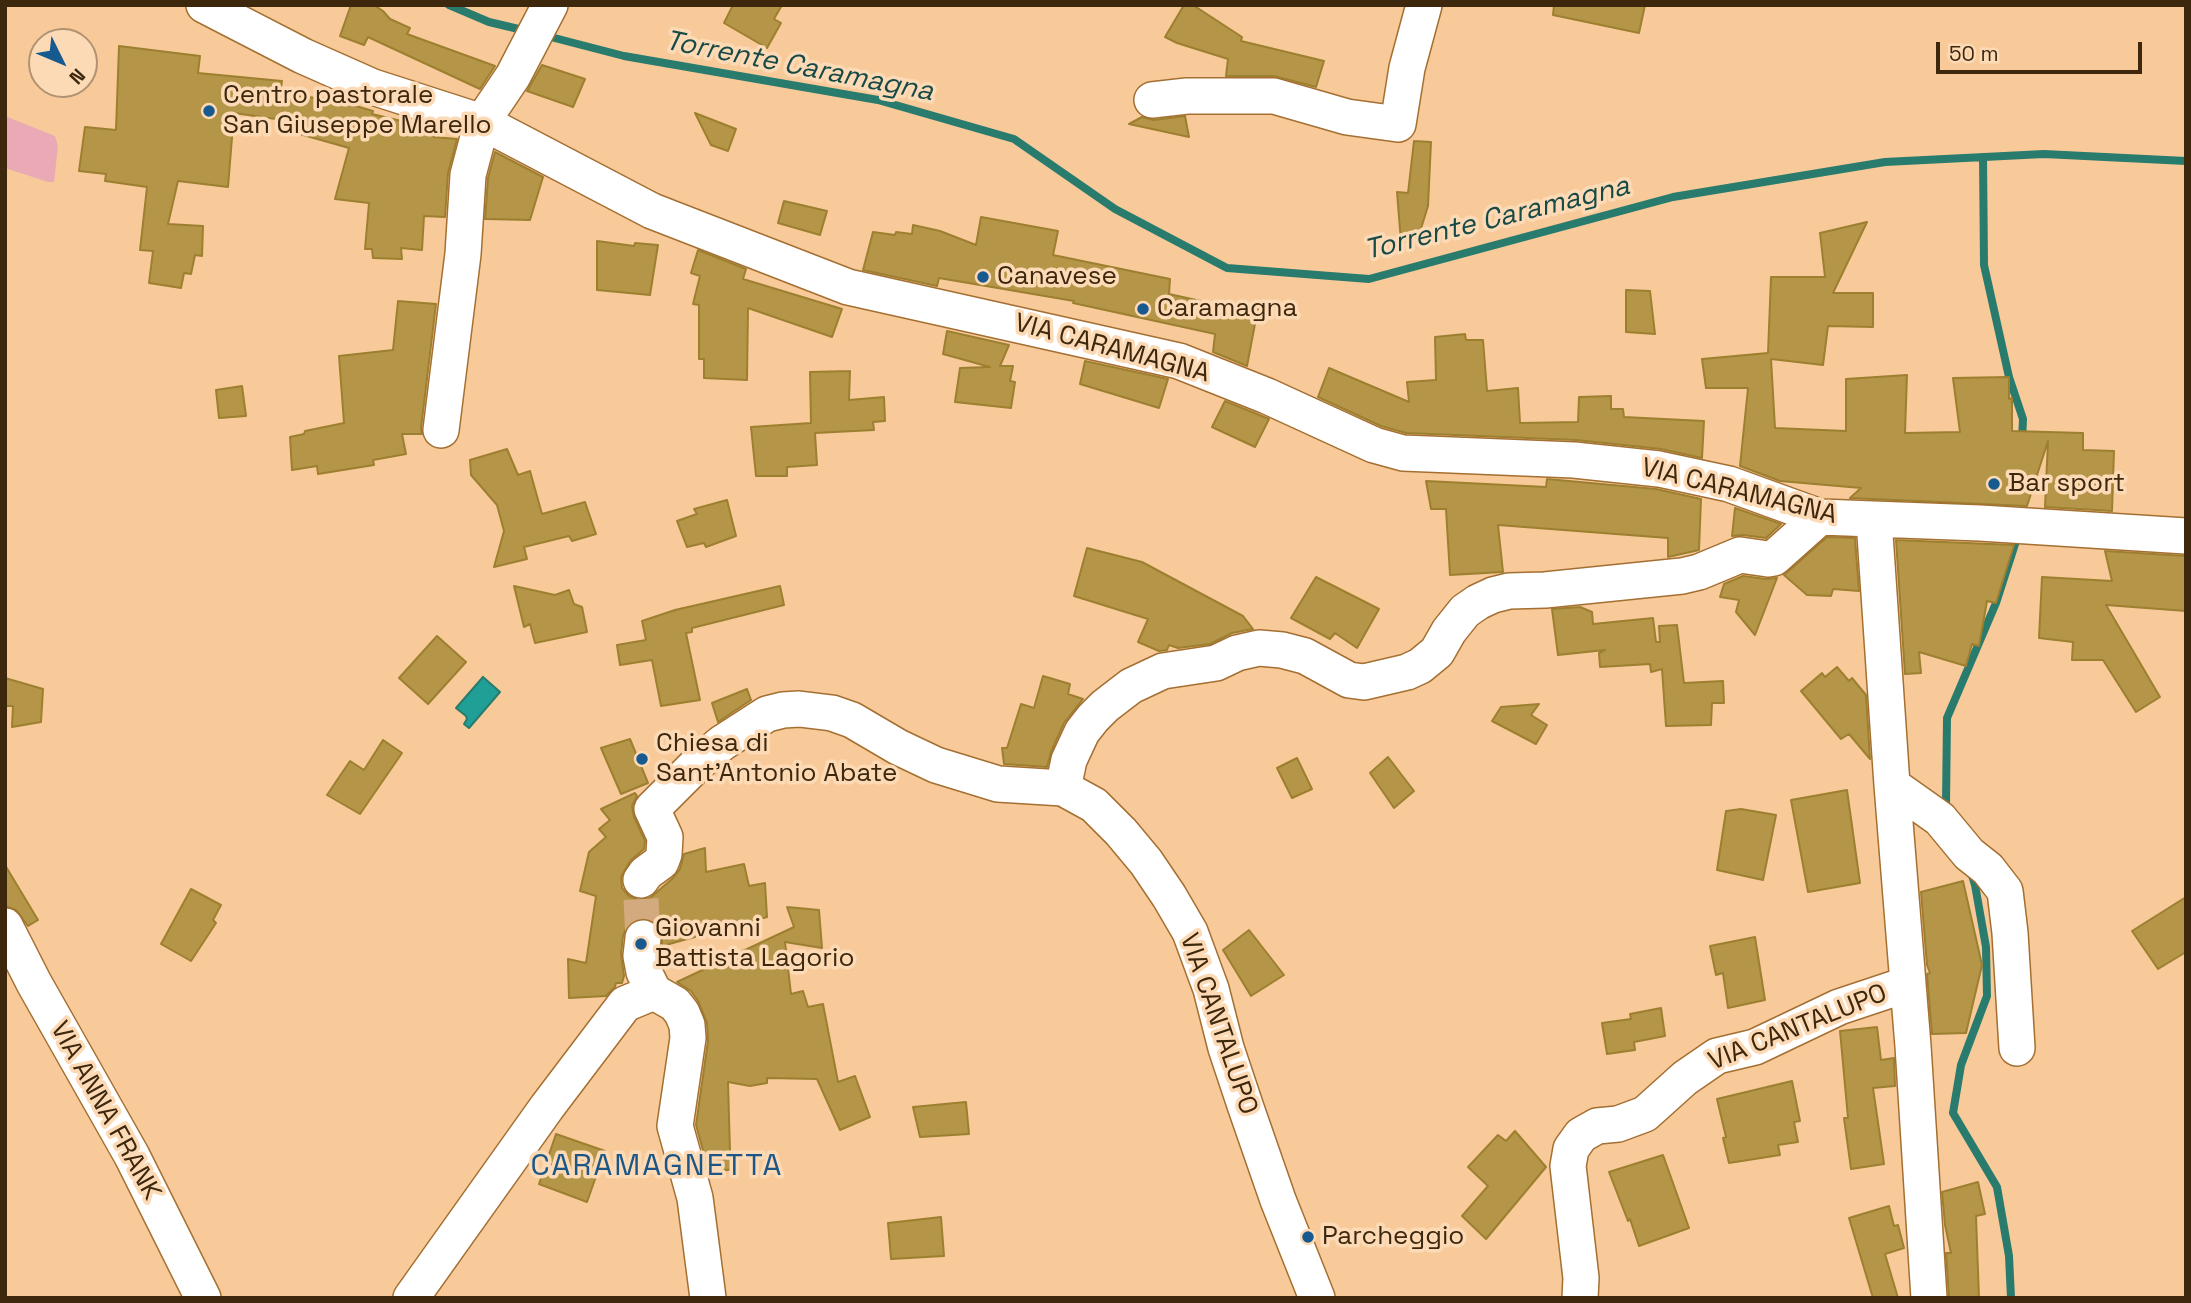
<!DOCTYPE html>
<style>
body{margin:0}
#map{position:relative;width:2191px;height:1303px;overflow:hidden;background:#f8ca9a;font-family:"Space Grotesk",sans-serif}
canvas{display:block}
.frame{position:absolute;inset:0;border:7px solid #3d270d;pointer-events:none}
.north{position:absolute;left:28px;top:28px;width:70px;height:70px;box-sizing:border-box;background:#fddab6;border:2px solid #b09272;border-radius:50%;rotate:133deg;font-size:19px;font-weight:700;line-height:28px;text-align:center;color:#3d270d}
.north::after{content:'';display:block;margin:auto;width:24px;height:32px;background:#175a8f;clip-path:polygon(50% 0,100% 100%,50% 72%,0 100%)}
.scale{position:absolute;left:1936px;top:42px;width:206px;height:32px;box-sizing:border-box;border:4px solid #3d270d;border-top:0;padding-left:9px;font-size:21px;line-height:24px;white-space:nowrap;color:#3d270d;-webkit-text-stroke:5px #fddab6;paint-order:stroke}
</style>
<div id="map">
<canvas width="2191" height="1303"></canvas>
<div class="frame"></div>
<div class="north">N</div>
<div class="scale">50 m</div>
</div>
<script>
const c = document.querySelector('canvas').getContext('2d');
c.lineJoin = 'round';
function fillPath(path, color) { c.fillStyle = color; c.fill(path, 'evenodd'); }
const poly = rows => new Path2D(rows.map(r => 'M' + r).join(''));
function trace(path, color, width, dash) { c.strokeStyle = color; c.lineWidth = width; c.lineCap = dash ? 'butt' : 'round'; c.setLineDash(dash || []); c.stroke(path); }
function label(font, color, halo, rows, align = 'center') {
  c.font = font + ' "Space Grotesk",sans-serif'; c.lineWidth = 7; c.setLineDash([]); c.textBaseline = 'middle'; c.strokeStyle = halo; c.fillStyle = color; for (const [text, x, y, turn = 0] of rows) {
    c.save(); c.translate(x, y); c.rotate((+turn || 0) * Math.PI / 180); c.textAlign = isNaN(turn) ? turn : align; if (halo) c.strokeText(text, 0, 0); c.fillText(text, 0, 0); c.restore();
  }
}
fillPath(poly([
 [5,116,55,136,58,146,54,182,48,182,5,168]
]), '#e9aab5');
const water = poly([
 [483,677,500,692,469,728,464,724,467,719,466,716,456,708,483,677]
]);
fillPath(water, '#209f96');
trace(water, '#297b6d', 2);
trace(poly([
 [449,5,489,22,527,31],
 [543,35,624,56,878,100,1014,139,1115,209,1227,268,1369,279,1673,197,1885,162,2044,154,2186,161],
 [1983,157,1984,265,2009,377,2023,419,2022,440],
 [1949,811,1946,804,1947,718,1996,603,2016,541,2016,533],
 [1971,872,1975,885,1986,947,1987,996,1961,1065,1953,1113,1997,1187,2009,1256,2011,1298]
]), '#297b6d', 8);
const building = poly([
 [351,5,374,5,383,11,390,19,410,28,407,34,495,66,480,89,368,37,364,45,340,36,351,5],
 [733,5,782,5,774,19,781,23,767,48,724,23,733,5],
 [1184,5,1193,5,1242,37,1241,41,1324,61,1316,87,1274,76,1226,76,1228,59,1177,43,1165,37,1184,5],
 [1554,5,1645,5,1639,33,1553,15,1554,5],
 [119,46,200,56,198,73,282,81,280,94,335,100,373,111,372,114,435,129,434,137,457,139,448,173,445,217,424,216,422,250,401,248,402,259,373,258,372,249,365,249,369,203,335,199,349,148,282,129,283,120,234,113,228,187,178,181,168,224,203,226,202,256,195,255,191,274,184,273,181,288,149,283,153,251,140,250,147,187,105,181,106,174,79,171,85,127,116,130,119,46],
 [542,65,585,79,573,107,527,91,542,65],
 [695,113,736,129,728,151,711,145,695,113],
 [1185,116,1189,137,1129,124,1142,117,1154,120,1185,116],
 [1414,141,1431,142,1428,206,1419,235,1401,242,1397,192,1408,193,1414,141],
 [495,152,543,177,530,220,485,219,488,178,495,152],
 [784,201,827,211,820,235,778,223,784,201],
 [981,217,1058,231,1053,255,1170,279,1169,294,1219,305,1219,302,1258,308,1247,366,1213,352,1215,334,1073,303,1074,301,939,278,937,286,863,270,873,232,895,235,896,232,912,234,913,225,940,231,976,245,981,217],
 [1867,222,1833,293,1873,293,1873,327,1828,326,1823,365,1771,359,1775,428,1846,431,1846,379,1907,375,1905,433,1960,432,1953,378,2009,377,2009,399,2012,398,2012,431,2083,433,2083,450,2114,451,2112,511,2045,507,2048,441,2027,506,1850,498,1861,488,1780,481,1740,466,1748,388,1706,388,1702,359,1768,353,1771,277,1825,277,1820,233,1867,222],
 [597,241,634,246,635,243,658,245,650,295,597,290,597,241],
 [698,250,746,269,743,279,842,309,832,337,748,308,747,380,704,378,704,359,699,359,699,305,693,304,700,276,691,273,698,250],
 [1626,290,1650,291,1655,334,1626,332,1626,290],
 [398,301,436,304,421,428,422,434,402,434,406,454,373,460,374,465,318,474,317,466,292,470,290,437,304,434,305,431,344,423,339,356,393,350,398,301],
 [947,331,1009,345,1000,366,1013,366,1010,381,1015,382,1011,408,955,402,960,368,990,367,943,354,947,331],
 [1465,334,1466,340,1483,340,1487,391,1518,388,1520,423,1578,422,1579,397,1611,396,1611,409,1623,409,1624,417,1704,421,1702,458,1661,449,1576,440,1406,433,1381,426,1318,397,1329,368,1409,402,1407,382,1436,380,1435,337,1465,334],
 [1085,361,1168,379,1159,408,1080,384,1085,361],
 [850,371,849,400,884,397,885,421,873,422,874,430,815,433,817,465,787,467,787,476,756,476,751,427,811,423,810,372,850,371],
 [242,386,246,416,219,418,216,390,242,386],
 [1225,401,1269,419,1255,447,1212,427,1225,401],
 [507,449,518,475,530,471,542,514,585,502,596,534,572,541,569,536,524,547,527,559,494,567,504,531,497,505,471,475,470,460,507,449],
 [1547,479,1656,489,1701,499,1699,550,1668,557,1668,538,1498,525,1503,572,1450,575,1446,509,1431,509,1426,481,1546,487,1547,479],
 [727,500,736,536,706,547,704,543,687,547,677,521,697,514,694,509,727,500],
 [1735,508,1781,524,1766,538,1743,535,1732,536,1735,508],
 [1827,537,1855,538,1859,591,1833,589,1831,596,1807,595,1784,575,1827,537],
 [1896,540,2014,545,1996,603,1987,601,1979,646,1972,644,1966,666,1919,652,1921,673,1905,674,1896,540],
 [1087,548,1142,562,1243,616,1253,629,1232,633,1210,644,1178,648,1169,645,1167,650,1159,651,1138,642,1148,619,1074,596,1087,548],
 [2105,551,2186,556,2186,611,2106,605,2160,697,2136,712,2103,660,2072,660,2073,642,2039,638,2042,577,2112,581,2105,551],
 [1743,576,1766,579,1777,578,1755,635,1736,612,1739,600,1720,597,1724,584,1743,576],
 [1316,577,1379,609,1357,648,1335,633,1330,639,1291,618,1316,577],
 [514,586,555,595,569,590,574,604,582,607,587,632,535,643,530,624,524,627,514,586],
 [780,586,784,605,692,628,692,632,686,633,700,700,661,706,652,660,620,665,617,645,646,640,642,621,675,610,780,586],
 [1580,607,1592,612,1593,624,1653,618,1656,642,1660,642,1659,626,1677,625,1684,683,1723,681,1724,703,1712,703,1711,725,1666,726,1662,669,1651,672,1650,664,1600,667,1599,653,1605,650,1558,655,1552,609,1580,607],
 [437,636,466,662,428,704,399,678,437,636],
 [1837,667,1849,681,1852,678,1866,695,1870,759,1849,734,1841,739,1801,691,1822,673,1825,677,1837,667],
 [1043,676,1070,684,1068,694,1083,699,1064,723,1051,752,1047,767,1004,764,1002,748,1007,748,1021,704,1034,708,1043,676],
 [5,678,43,689,41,722,12,727,13,706,5,706,5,678],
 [747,689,751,700,718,722,712,703,747,689],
 [1539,704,1531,715,1547,725,1536,744,1492,721,1501,707,1539,704],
 [630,739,648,783,621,794,601,748,630,739],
 [383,740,402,753,360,814,327,795,350,761,364,770,383,740],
 [1388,757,1414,791,1394,808,1370,773,1388,757],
 [1297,758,1312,789,1292,798,1277,768,1297,758],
 [1847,790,1860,883,1808,892,1791,800,1847,790],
 [635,793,637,796,632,806,634,817,645,841,644,849,630,861,621,877,622,888,629,896,638,900,650,898,673,878,680,869,684,854,705,848,706,872,744,864,749,886,765,883,767,917,662,946,662,931,655,922,646,918,636,919,627,926,623,936,621,954,624,976,622,983,616,983,615,987,606,996,569,998,568,959,586,963,596,896,580,891,589,852,606,837,599,829,610,820,601,809,635,793],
 [1741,809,1776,815,1763,880,1717,870,1726,811,1741,809],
 [5,865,38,920,28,926,16,910,5,906,5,865],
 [1963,881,1982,965,1966,1033,1932,1034,1927,974,1930,973,1927,965,1921,892,1963,881],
 [191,889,221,905,213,920,216,923,191,961,161,944,191,889],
 [2186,897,2186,952,2158,969,2132,931,2186,897],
 [787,907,819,910,822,948,785,942,791,994,803,991,808,1007,823,1004,838,1082,855,1076,870,1117,840,1130,817,1079,767,1078,767,1083,750,1086,728,1082,730,1151,737,1169,709,1172,696,1125,708,1041,707,1023,698,1001,691,991,677,982,794,927,787,907],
 [1249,930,1284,975,1251,996,1223,950,1249,930],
 [1755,937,1765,1000,1728,1008,1723,973,1716,975,1710,946,1755,937],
 [1661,1008,1665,1036,1634,1042,1635,1050,1607,1054,1602,1023,1631,1019,1630,1014,1661,1008],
 [1877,1027,1881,1060,1894,1058,1895,1086,1873,1088,1884,1164,1851,1169,1844,1118,1848,1118,1840,1031,1877,1027],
 [1792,1081,1800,1121,1794,1122,1798,1142,1778,1145,1780,1155,1729,1163,1723,1138,1726,1137,1717,1099,1792,1081],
 [966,1102,969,1134,920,1137,913,1107,966,1102],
 [1515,1131,1546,1167,1486,1239,1462,1216,1488,1186,1468,1167,1498,1135,1506,1141,1515,1131],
 [556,1134,605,1151,587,1202,539,1184,556,1134],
 [1663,1155,1689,1228,1639,1246,1630,1219,1628,1221,1609,1172,1663,1155],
 [1978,1182,1985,1214,1976,1216,1979,1298,1949,1298,1946,1253,1951,1253,1945,1225,1942,1192,1978,1182],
 [1889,1206,1894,1226,1898,1225,1904,1248,1885,1254,1898,1298,1873,1298,1849,1218,1889,1206],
 [941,1217,944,1256,891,1259,888,1223,941,1217]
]);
fillPath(building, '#b59649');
trace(building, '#9d7f30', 2);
trace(poly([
 [641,899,643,938]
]), '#d3a97e', 35, [35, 18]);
const minor = poly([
 [204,5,303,56,373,87,482,122,652,211,848,287,1179,361,1267,396,1374,445,1403,453,1574,460,1659,469,1729,484,1820,517,1980,523,2186,536],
 [1152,100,1187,96,1274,96,1347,117,1398,124,1407,68,1424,5],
 [441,430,463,254,468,175,482,122,513,76,550,5],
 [1874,520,1892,785,1913,1046,1929,1298],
 [1892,785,1940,819,1969,854,1988,869,2005,891,2010,933,2017,1048],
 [1063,788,1069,760,1082,732,1093,718,1105,706,1131,686,1163,671,1216,663,1237,653,1259,648,1282,650,1305,656,1349,680,1364,682,1407,672,1420,666,1437,652,1449,631,1465,611,1478,602,1493,595,1509,591,1545,590,1682,576,1699,572,1740,555,1768,559,1774,558,1820,517],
 [641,880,646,873,661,862,664,854,665,837,652,809,697,764,722,743,767,714,783,710,799,709,832,713,852,720,898,747,936,765,998,784,1063,788,1094,805,1121,832,1146,862,1169,896,1190,932,1211,989,1226,1048,1245,1105,1278,1200,1317,1298],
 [5,926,34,983,132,1156,203,1298],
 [643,938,641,956,644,972,654,992],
 [654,992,675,1004,682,1013,687,1025,688,1038,675,1126,695,1198,708,1298],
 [411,1298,547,1107,625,1004,654,992],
 [1580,1298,1581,1278,1568,1166,1571,1149,1581,1135,1597,1126,1618,1124,1645,1114,1685,1078,1717,1056,1755,1047,1839,1007,1908,984]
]);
trace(minor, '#a46f31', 38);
trace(minor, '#fff', 35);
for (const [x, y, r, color] of [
 [209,111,7,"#175a8f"],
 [983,277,7,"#175a8f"],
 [1143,309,7,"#175a8f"],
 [1994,484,7,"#175a8f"],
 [642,759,7,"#175a8f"],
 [641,944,7,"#175a8f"],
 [1308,1237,7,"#175a8f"]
]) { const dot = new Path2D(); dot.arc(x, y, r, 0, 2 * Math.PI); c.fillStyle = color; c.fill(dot); trace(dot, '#fddab6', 2.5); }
label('26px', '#3d270d', '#fddab6', [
 ["Centro pastorale",223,96],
 ["San Giuseppe Marello",223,126],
 ["Canavese",997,277],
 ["Caramagna",1157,309],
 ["Bar sport",2008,484],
 ["Chiesa di",656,744],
 ["Sant'Antonio Abate",656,774],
 ["Giovanni",655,929],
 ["Battista Lagorio",655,959],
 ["Parcheggio",1322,1237]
], 'left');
label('26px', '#3d270d', '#fddab6', [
 ["VIA CARAMAGNA",1112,349,15],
 ["VIA CARAMAGNA",1739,492,14],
 ["VIA CANTALUPO",1218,1024,71],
 ["VIA CANTALUPO",1798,1028,-22],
 ["VIA ANNA FRANK",105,1111,61]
]);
label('italic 28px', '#174a46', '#fddab6', [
 ["Torrente Caramagna",799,67,11],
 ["Torrente Caramagna",1497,219,-14]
]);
c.letterSpacing = '2px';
label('30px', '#1b5687', '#fddab6', [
 ["CARAMAGNETTA",657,1167]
]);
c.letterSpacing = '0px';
</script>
